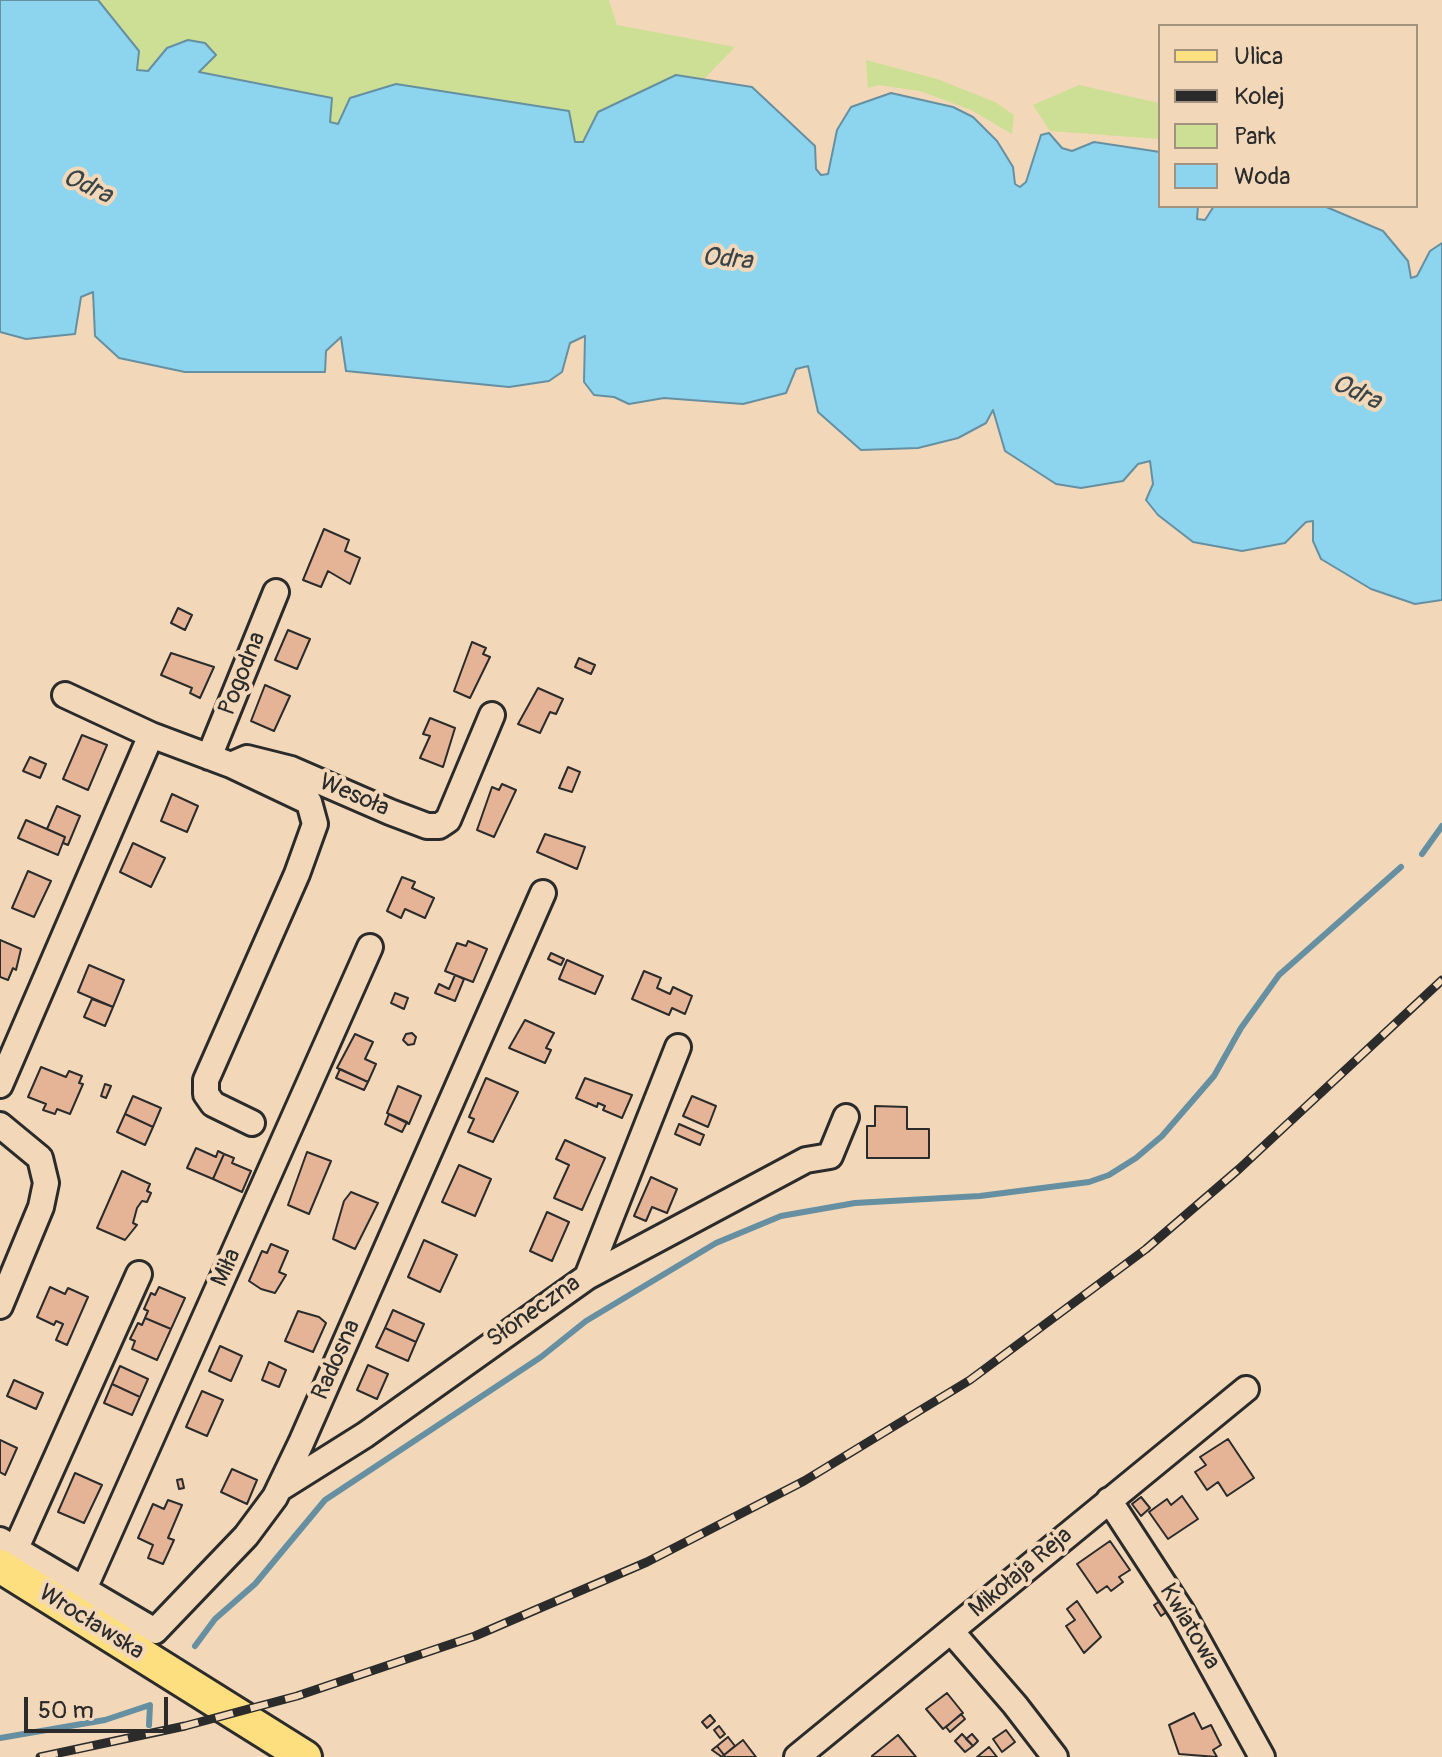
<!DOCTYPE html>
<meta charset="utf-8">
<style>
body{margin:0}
#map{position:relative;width:1442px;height:1757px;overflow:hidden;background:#f2d8b9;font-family:Pangolin,sans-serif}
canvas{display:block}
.legend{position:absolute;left:1158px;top:24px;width:260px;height:184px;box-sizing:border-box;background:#f2d8b9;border:2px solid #a29380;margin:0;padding:10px 14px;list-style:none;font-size:24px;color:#2b2b2b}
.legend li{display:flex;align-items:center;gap:16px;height:40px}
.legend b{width:40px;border:2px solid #a29380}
.scale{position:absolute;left:24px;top:1697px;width:144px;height:36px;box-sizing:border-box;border:4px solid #2b2b2b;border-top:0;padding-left:10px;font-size:24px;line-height:28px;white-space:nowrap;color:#2b2b2b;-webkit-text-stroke:6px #f2d8b9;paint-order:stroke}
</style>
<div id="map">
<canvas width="1442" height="1757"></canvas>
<ul class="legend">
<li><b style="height:10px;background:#fedf80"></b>Ulica</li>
<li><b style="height:10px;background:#2b2b2b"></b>Kolej</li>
<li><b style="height:22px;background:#ccdf94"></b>Park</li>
<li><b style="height:22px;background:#8dd4ef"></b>Woda</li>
</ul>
<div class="scale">50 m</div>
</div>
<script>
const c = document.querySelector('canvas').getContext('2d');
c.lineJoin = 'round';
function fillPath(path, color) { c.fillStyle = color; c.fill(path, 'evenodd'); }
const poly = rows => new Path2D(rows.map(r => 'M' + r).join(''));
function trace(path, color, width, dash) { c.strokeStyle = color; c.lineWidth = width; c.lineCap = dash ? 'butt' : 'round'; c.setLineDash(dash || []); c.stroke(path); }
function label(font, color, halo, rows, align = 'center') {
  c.font = font + ' Pangolin,sans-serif'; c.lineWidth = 8; c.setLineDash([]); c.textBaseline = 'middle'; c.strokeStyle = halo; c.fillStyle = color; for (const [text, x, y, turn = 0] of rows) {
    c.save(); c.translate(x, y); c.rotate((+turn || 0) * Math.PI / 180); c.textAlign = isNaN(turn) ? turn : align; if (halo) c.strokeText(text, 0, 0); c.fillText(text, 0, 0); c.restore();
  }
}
fillPath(poly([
 [98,0,609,0,617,25,735,47,704,79,676,75,598,112,584,142,576,143,569,111,396,84,342,114,338,124,330,122,331,98,198,72,205,43,188,40,167,48,148,71,136,70,139,51],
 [866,60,937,79,995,102,1014,115,1012,134,971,110,920,91,879,85,868,88],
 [1079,85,1159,103,1160,139,1050,131,1033,105]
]), '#ccdf94');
const water = poly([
 [0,0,98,0,139,51,137,70,148,71,167,48,188,40,205,43,216,55,199,72,332,98,330,122,338,124,350,98,396,84,569,111,575,142,583,142,598,112,676,75,752,87,815,146,816,169,821,175,828,174,837,130,851,107,891,93,953,107,973,117,997,141,1013,167,1015,184,1020,187,1026,182,1041,135,1049,133,1062,148,1072,151,1094,142,1160,152,1160,206,1198,206,1197,219,1205,220,1214,206,1324,206,1383,231,1408,261,1411,278,1417,276,1430,251,1442,243,1442,600,1415,604,1371,589,1321,559,1313,541,1313,521,1306,522,1285,543,1242,551,1193,542,1158,515,1146,500,1153,484,1150,461,1138,464,1123,481,1081,488,1056,484,1005,451,993,410,986,423,958,438,918,448,861,450,818,412,808,366,796,369,786,393,743,404,664,398,629,404,614,397,594,395,584,382,585,336,570,343,562,372,549,381,509,387,346,371,341,337,326,351,325,372,185,372,119,358,95,336,93,292,81,297,75,334,26,339,0,332,0,0]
]);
fillPath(water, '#8dd4ef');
trace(water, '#6690a1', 2);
trace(poly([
 [1422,854,1442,826],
 [195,1646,215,1619,255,1584,325,1500,541,1357,586,1321,716,1243,781,1216,855,1203,980,1196,1089,1182,1109,1175,1136,1158,1162,1136,1214,1076,1241,1028,1279,975,1401,867],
 [0,1738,105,1720,150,1705,149,1725]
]), '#6690a1', 6);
const building = poly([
 [324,529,349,540,345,551,360,558,350,584,328,571,321,587,303,580,324,529],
 [178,608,192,615,185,630,171,623,178,608],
 [288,630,310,639,297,669,275,660,288,630],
 [472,642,486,648,483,654,490,657,470,698,454,691,472,642],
 [171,653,214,667,200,698,190,693,192,688,161,675,171,653],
 [579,658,595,665,591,674,575,667,579,658],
 [265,685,290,696,274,731,251,721,265,685],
 [538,688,563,699,556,714,550,712,540,733,518,724,538,688],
 [430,718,455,728,443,767,420,758,430,736,423,734,430,718],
 [82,735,107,745,88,790,63,779,82,735],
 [30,757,46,764,40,778,23,771,30,757],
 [568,767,580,772,572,792,559,788,568,767],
 [502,784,516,790,494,837,477,830,492,787,499,790,502,784],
 [172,794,198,806,187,832,161,821,172,794],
 [57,806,80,816,68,845,63,843,65,837,47,829,57,806],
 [26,820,65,837,58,855,18,838,26,820],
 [545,834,585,847,577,869,537,852,545,834],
 [133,843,165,858,151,887,120,872,133,843],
 [28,871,51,881,34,917,12,908,28,871],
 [402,877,415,882,412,888,434,898,425,918,405,909,401,918,387,911,402,877],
 [0,940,21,949,16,970,13,968,8,980,0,977,0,940],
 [468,941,487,949,473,982,445,971,457,943,466,946,468,941],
 [551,953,564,959,561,965,548,959,551,953],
 [567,960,603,976,595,994,559,979,567,960],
 [89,965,124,980,113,1007,78,992,89,965],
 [644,971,661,978,657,988,670,994,673,987,692,996,685,1014,672,1008,669,1015,632,999,644,971],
 [455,975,464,979,455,1001,435,993,439,984,449,989,455,975],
 [395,993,408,998,404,1009,391,1003,395,993],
 [92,999,113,1007,105,1026,84,1017,92,999],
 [525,1020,554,1033,546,1048,551,1050,545,1063,509,1048,525,1020],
 [412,1033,416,1037,414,1044,408,1045,403,1040,406,1034,412,1033],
 [355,1034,373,1042,365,1059,376,1064,368,1082,337,1068,355,1034],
 [41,1067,66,1077,69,1071,82,1076,79,1083,83,1084,70,1114,57,1109,55,1114,43,1110,46,1104,28,1097,41,1067],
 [340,1069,368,1082,364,1090,336,1078,340,1069],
 [486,1078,518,1092,493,1142,468,1132,474,1119,469,1117,486,1078],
 [585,1078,632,1095,622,1118,603,1110,605,1106,598,1103,597,1107,576,1098,585,1078],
 [105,1084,111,1086,106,1098,101,1096,105,1084],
 [398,1086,421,1096,409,1124,387,1113,398,1086],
 [133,1096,161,1108,153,1127,125,1114,133,1096],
 [692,1096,716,1106,708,1127,683,1116,692,1096],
 [875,1106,907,1107,907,1129,929,1129,929,1158,867,1158,867,1126,875,1126,875,1106],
 [125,1114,153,1127,145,1145,117,1132,125,1114],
 [389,1114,407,1122,402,1132,385,1124,389,1114],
 [679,1124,704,1135,700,1145,675,1134,679,1124],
 [565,1140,605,1158,582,1210,554,1198,569,1165,556,1159,565,1140],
 [196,1148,216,1157,218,1151,224,1154,213,1179,187,1168,196,1148],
 [307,1152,331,1161,309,1214,288,1205,307,1152],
 [224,1154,234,1158,232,1163,251,1171,242,1192,213,1179,224,1154],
 [459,1165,491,1179,475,1216,442,1202,459,1165],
 [122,1171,150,1184,147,1191,151,1193,147,1202,142,1201,137,1208,133,1223,137,1225,125,1240,97,1228,122,1171],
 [651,1177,677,1189,667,1213,652,1207,646,1221,634,1216,651,1177],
 [351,1192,378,1203,355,1249,333,1239,344,1201,351,1192],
 [547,1212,569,1222,552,1261,530,1251,547,1212],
 [424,1240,457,1255,440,1292,408,1277,424,1240],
 [271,1244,288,1251,279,1272,286,1275,275,1293,261,1289,249,1281,262,1251,267,1253,271,1244],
 [50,1287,65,1294,68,1288,88,1297,67,1345,56,1340,63,1324,56,1321,54,1325,37,1317,50,1287],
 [159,1287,185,1298,171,1329,145,1318,148,1311,144,1309,151,1293,155,1295,159,1287],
 [393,1310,424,1324,416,1342,385,1328,393,1310],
 [298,1311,319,1317,326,1323,313,1352,285,1341,298,1311],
 [145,1318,171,1329,157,1360,132,1349,135,1341,130,1339,138,1323,142,1325,145,1318],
 [385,1328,416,1342,408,1361,376,1347,385,1328],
 [220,1346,242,1356,231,1381,209,1371,220,1346],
 [269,1362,286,1370,279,1387,262,1380,269,1362],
 [368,1365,388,1374,377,1399,357,1390,368,1365],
 [120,1366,148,1379,140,1397,112,1384,120,1366],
 [14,1380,43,1393,36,1409,7,1396,14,1380],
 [112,1384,140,1397,132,1415,104,1403,112,1384],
 [202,1391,223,1400,207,1436,186,1427,202,1391],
 [1228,1439,1254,1478,1227,1496,1218,1482,1207,1490,1195,1472,1206,1465,1200,1457,1228,1439],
 [0,1440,17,1448,5,1475,0,1472,0,1440],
 [232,1469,257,1480,247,1504,221,1492,232,1469],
 [75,1473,102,1485,84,1523,58,1512,75,1473],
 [182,1479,184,1488,179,1489,177,1480,182,1479],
 [1182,1496,1198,1519,1168,1539,1149,1512,1167,1499,1171,1505,1182,1496],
 [1141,1497,1150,1508,1141,1516,1132,1504,1141,1497],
 [168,1500,182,1505,168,1538,174,1540,163,1564,148,1558,153,1545,138,1538,153,1504,164,1509,168,1500],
 [1110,1541,1130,1570,1119,1577,1123,1582,1111,1591,1107,1586,1097,1593,1077,1564,1110,1541],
 [1162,1600,1169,1610,1161,1616,1154,1605,1162,1600],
 [1077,1601,1101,1637,1084,1653,1066,1626,1075,1620,1067,1609,1077,1601],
 [947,1693,963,1713,943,1729,926,1709,947,1693],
 [1194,1713,1202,1729,1211,1725,1221,1745,1213,1750,1217,1757,1179,1754,1169,1725,1194,1713],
 [961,1714,965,1719,950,1732,946,1727,961,1714],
 [710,1715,715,1721,707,1728,702,1722,710,1715],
 [719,1726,725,1734,720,1738,714,1730,719,1726],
 [1006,1730,1015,1742,1002,1752,993,1739,1006,1730],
 [962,1734,973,1746,965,1752,955,1741,962,1734],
 [972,1734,978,1741,973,1746,966,1739,972,1734],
 [898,1735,916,1757,872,1757,872,1756,898,1735],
 [728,1737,735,1746,724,1755,717,1746,728,1737],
 [743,1740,756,1757,725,1757,724,1755,743,1740],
 [717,1746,724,1755,722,1757,712,1750,717,1746],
 [989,1747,997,1757,977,1757,989,1747]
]);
fillPath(building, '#e5b496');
trace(building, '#2b2b2b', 2);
const minor = poly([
 [151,735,231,765,309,802,315,824,297,874,206,1080,206,1094,213,1104,252,1123],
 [209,757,276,592],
 [233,764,247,758,291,769,390,812,427,826,439,826,448,820,492,715],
 [0,1085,151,735,65,695],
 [0,1125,40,1158,46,1183,41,1207,0,1306],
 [587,1277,806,1160,830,1156,846,1117],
 [279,1489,365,1435,587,1277,678,1047],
 [1109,1500,1182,1612,1262,1757],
 [0,1540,155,1631,246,1536,275,1497,301,1443,543,893],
 [16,1548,139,1274],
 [84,1589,370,947],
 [951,1631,1015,1705,1055,1757],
 [797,1757,1246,1389]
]);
const major = poly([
 [0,1566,305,1757]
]);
trace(minor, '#2b2b2b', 30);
trace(major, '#2b2b2b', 38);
trace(minor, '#f2d8b9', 24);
trace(major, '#fedf80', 32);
const rail = poly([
 [40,1757,185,1726,297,1696,475,1636,647,1562,804,1481,970,1380,1146,1249,1239,1169,1442,980]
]);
trace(rail, '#2b2b2b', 9);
trace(rail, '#f2d8b9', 6, [18]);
label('24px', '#2b2b2b', '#f2d8b9', [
 ["Pogodna",243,674,-68],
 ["Wesoła",354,796,23],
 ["Miła",227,1268,-66],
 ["Słoneczna",534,1312,-35],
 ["Radosna",337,1360,-66],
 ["Mikołaja Reja",1021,1573,-40],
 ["Wrocławska",91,1623,32],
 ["Kwiatowa",1189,1627,59]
]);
label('italic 26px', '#3a4448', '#f2d8b9', [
 ["Odra",87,187,25],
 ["Odra",727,260,5],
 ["Odra",1356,393,25]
]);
</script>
